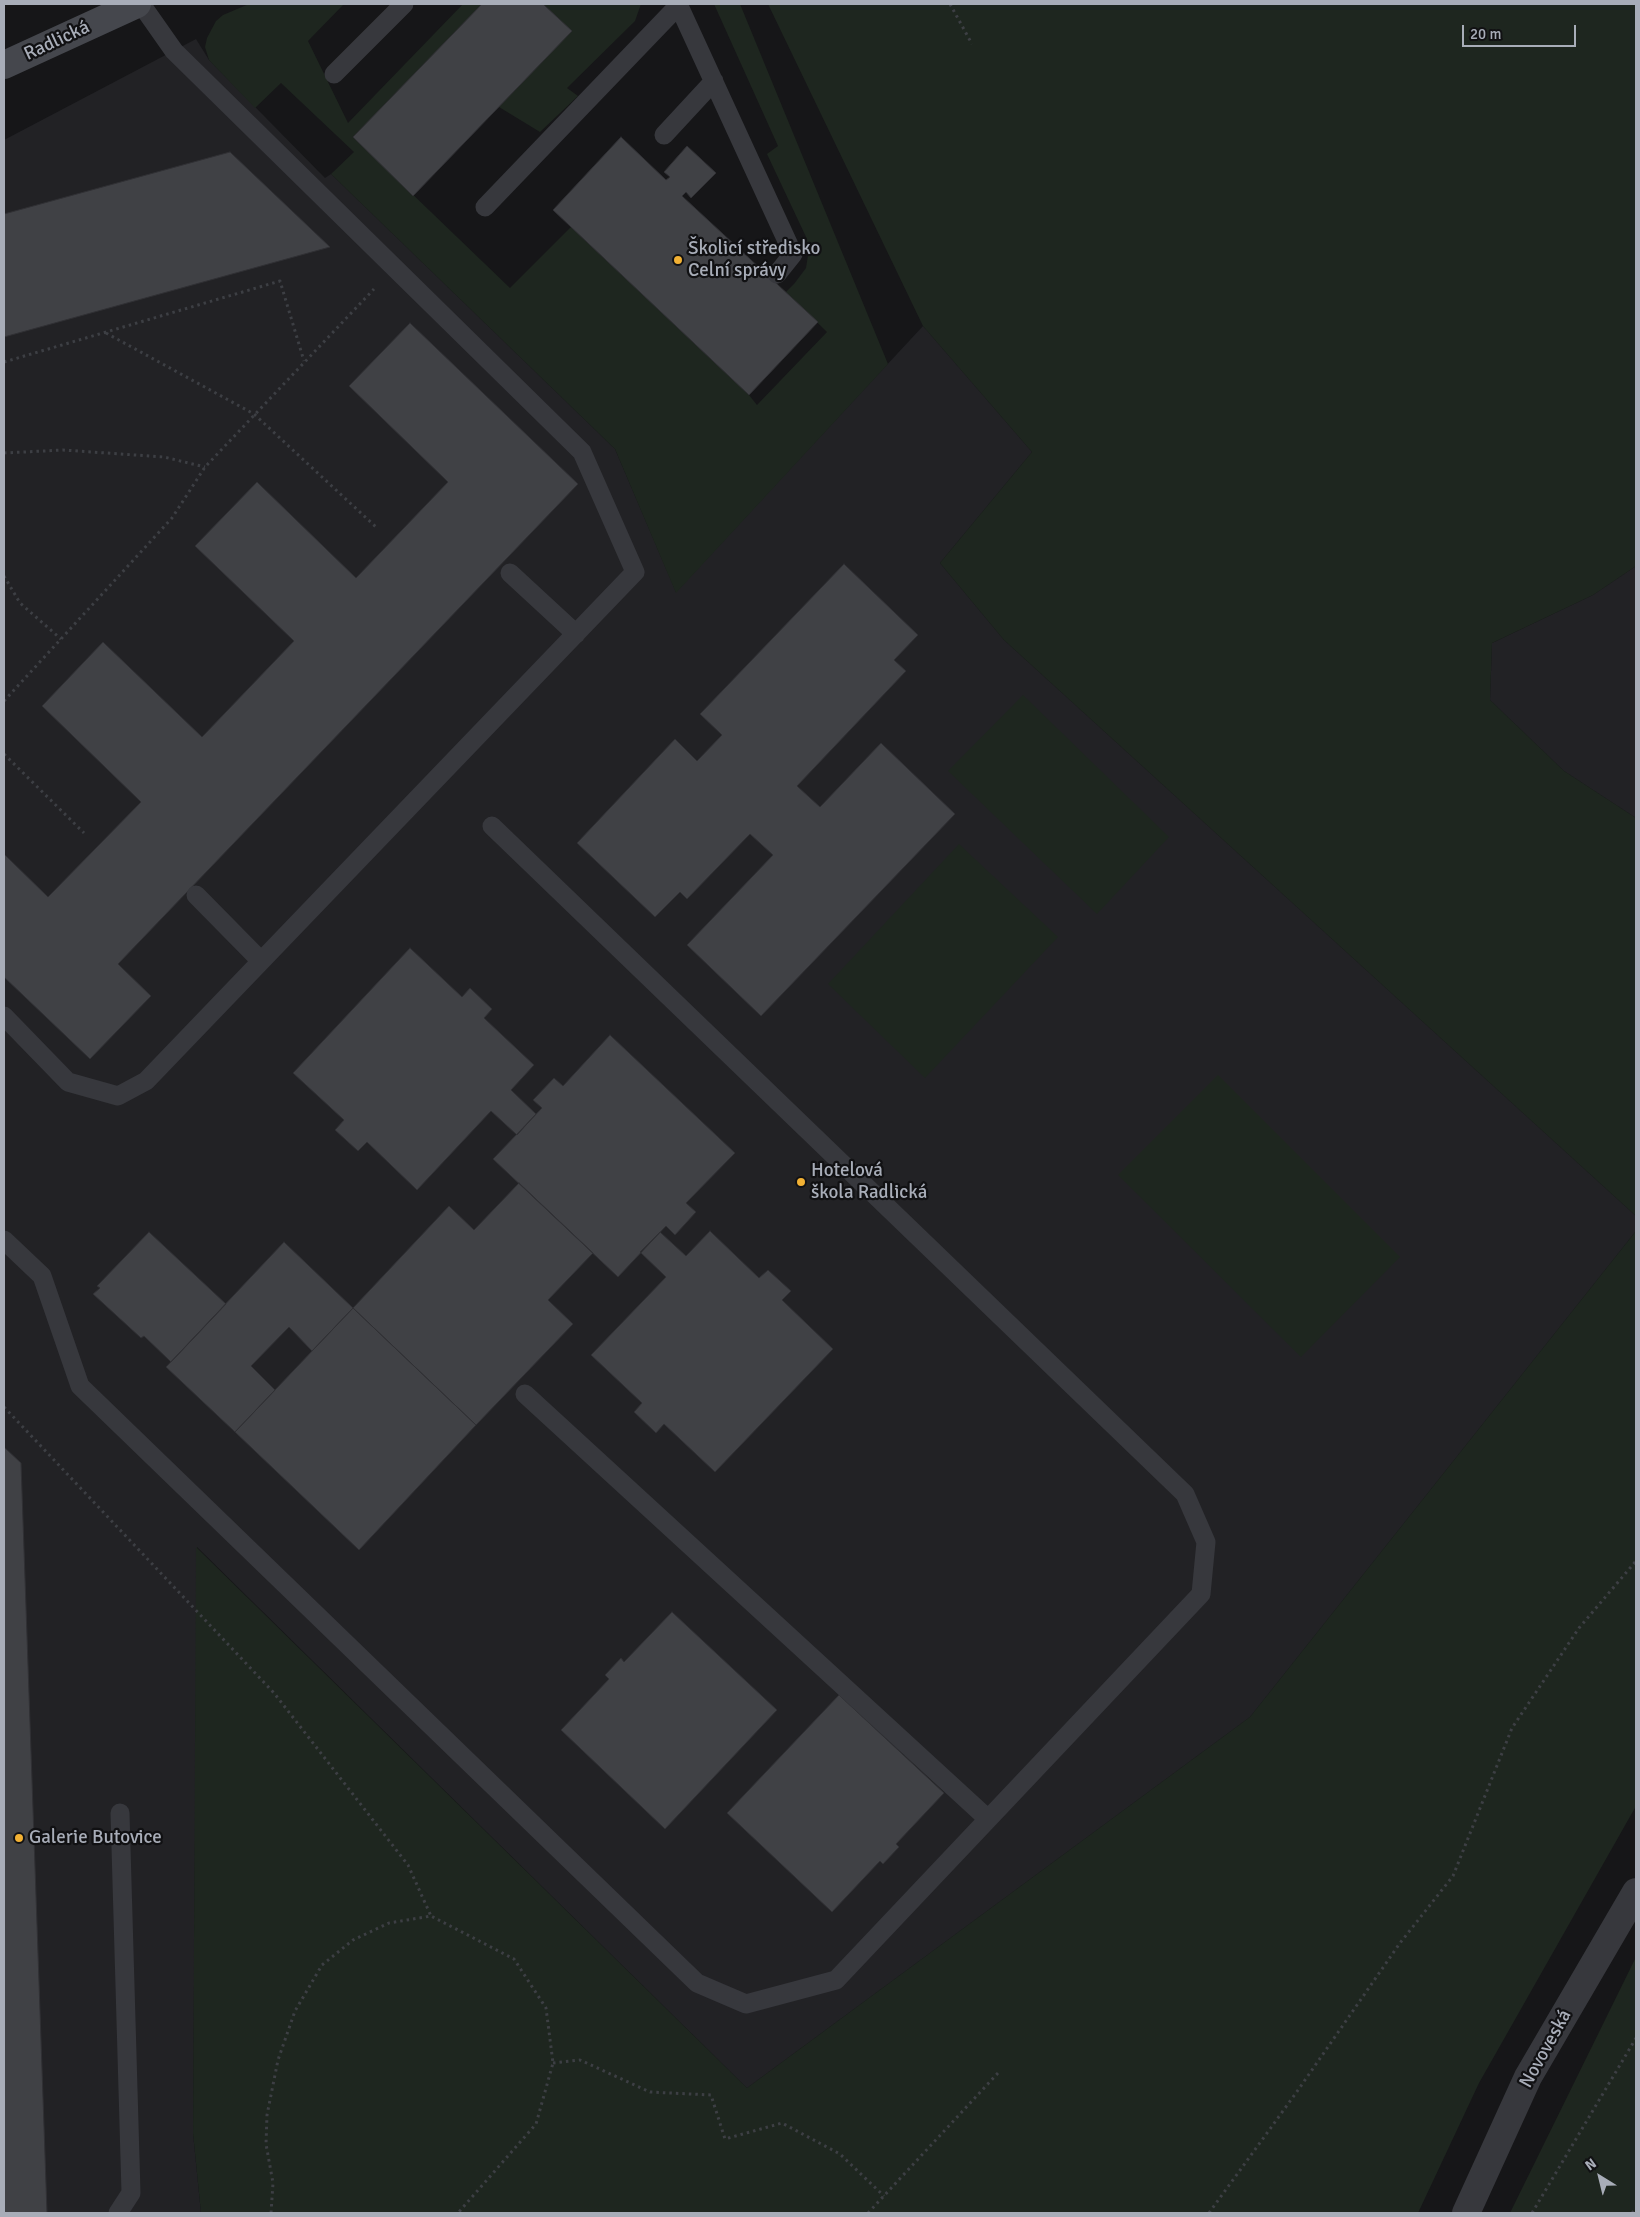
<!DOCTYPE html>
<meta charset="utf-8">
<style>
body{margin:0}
#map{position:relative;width:1640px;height:2217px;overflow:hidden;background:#161618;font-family:Signika,sans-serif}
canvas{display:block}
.frame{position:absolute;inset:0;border:5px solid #a8adb8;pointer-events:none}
.north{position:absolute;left:1575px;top:2152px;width:50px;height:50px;-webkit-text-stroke:4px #111113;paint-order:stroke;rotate:324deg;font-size:14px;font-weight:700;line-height:20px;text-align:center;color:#a8adb8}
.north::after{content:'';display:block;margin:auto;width:18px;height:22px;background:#a8adb8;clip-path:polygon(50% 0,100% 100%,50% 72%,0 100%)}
.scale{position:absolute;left:1462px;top:25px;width:114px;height:22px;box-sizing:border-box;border:2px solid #a8adb8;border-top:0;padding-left:6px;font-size:15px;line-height:18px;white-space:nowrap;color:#a8adb8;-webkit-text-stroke:4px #111113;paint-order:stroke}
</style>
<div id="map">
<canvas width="1640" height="2217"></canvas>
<div class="frame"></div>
<div class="north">N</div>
<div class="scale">20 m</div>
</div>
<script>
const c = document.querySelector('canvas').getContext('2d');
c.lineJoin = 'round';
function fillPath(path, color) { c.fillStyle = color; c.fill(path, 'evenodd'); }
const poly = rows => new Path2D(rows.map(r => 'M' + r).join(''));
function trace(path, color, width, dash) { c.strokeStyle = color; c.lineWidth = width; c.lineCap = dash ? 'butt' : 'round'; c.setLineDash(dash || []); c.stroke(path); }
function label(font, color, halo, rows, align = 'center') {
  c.font = font + ' Signika,sans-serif'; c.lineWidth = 4.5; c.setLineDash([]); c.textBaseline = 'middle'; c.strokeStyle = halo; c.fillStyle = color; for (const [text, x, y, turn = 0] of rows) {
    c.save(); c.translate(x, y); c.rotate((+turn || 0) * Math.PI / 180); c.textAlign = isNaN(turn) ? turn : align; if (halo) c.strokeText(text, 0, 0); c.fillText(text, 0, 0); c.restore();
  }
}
fillPath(poly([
 [196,39,209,60,325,178,331,174,615,449,676,592,923,326,1032,452,940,563,1004,640,1636,1216,1636,1231,1250,1717,747,2088,197,1547,193,2133,201,2213,4,2213,4,140],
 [1636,566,1636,818,1564,771,1490,700,1492,643,1593,595]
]), '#222225');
fillPath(poly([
 [249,4,344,4,308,41,348,123,463,4,482,4,353,137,510,288,571,227,749,395,757,405,827,332,786,292,794,284,806,268,808,255,807,239,767,154,778,146,714,4,740,4,888,364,676,593,615,449,331,174,354,152,281,83,255,108,209,60,205,47,207,38,216,21,223,15],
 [543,4,641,4,635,21,567,88,578,96,540,132,499,107,571,31],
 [768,4,1636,4,1636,566,1593,595,1492,643,1490,700,1564,771,1636,818,1636,1216,1004,640,940,563,1032,452,923,326],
 [1023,695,1169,837,1097,914,948,771],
 [959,844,1058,937,925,1078,828,984],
 [1218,1075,1400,1257,1301,1357,1118,1175],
 [1636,1231,1636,1806,1479,2083,1418,2213,201,2213,193,2133,196,1547,747,2088,1250,1717],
 [1636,1957,1636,2213,1510,2213]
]), '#1e261f');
const building = poly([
 [482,4,543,4,572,31,413,196,353,137,482,4],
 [621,137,666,180,670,177,664,172,687,146,716,173,691,198,686,192,682,196,818,322,749,395,553,210,621,137],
 [230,152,330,247,4,337,4,214,230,152],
 [410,323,578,484,118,964,151,996,90,1059,4,977,4,854,48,897,141,802,42,706,103,642,202,737,294,641,195,546,257,482,356,578,448,482,349,386,410,323],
 [844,564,918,635,894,660,906,671,797,786,820,807,881,743,955,814,761,1016,687,945,773,855,750,834,687,899,680,892,655,917,577,843,675,739,697,761,722,735,700,714,844,564],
 [410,948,462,997,470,988,492,1009,484,1018,534,1065,511,1090,536,1114,517,1135,491,1111,417,1190,367,1142,358,1151,335,1130,344,1120,293,1073,410,948],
 [610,1035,735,1153,686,1203,696,1212,675,1235,666,1226,618,1277,493,1159,542,1108,533,1100,554,1078,563,1086,610,1035],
 [519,1183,593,1253,548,1300,573,1324,476,1425,353,1308,449,1206,474,1230,519,1183],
 [710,1231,759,1278,768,1270,791,1291,782,1300,833,1349,715,1472,664,1424,656,1433,634,1412,642,1403,591,1355,666,1277,640,1252,660,1232,686,1256,710,1231],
 [149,1232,226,1304,171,1362,144,1336,141,1338,93,1294,100,1288,97,1286,149,1232],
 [284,1242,353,1308,312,1351,289,1327,251,1366,275,1390,235,1432,166,1367,284,1242],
 [353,1308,476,1425,359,1550,235,1432,353,1308],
 [4,1447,21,1463,47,2213,4,2213,4,1447],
 [672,1612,777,1710,665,1829,561,1730,609,1679,605,1675,621,1658,624,1662,672,1612],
 [839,1695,944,1793,896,1844,899,1847,883,1864,880,1861,832,1912,727,1813,839,1695]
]);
fillPath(building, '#404145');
trace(building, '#303034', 1);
trace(poly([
 [950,4,972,44],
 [106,333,254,414,376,527],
 [4,362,280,281,304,361],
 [4,453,63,450,164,457,205,467],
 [4,576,20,603,61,639],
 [4,701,172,518,205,467,374,289],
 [4,754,84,833],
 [4,1407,274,1693,408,1865,431,1916],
 [553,2063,580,2060,650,2092,711,2095,725,2139,782,2123,840,2154,884,2196],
 [271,2213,273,2183,266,2144,267,2115,278,2060,295,2011,322,1965,353,1940,389,1923,431,1916,514,1959,546,2008,553,2063,536,2124,458,2213],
 [868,2213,998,2073],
 [1209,2213,1296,2093,1400,1943,1453,1876,1512,1728,1579,1628,1636,1561],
 [1532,2213,1636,2038],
 [1632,2213,1636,2209]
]), '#3d3f44', 3, [2.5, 4]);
trace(poly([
 [678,4,793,254,777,274],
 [334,74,404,4],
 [664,135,714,81],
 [485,207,679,5],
 [510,573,576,634],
 [196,895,261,961],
 [4,1016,68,1082,118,1096,146,1081,635,572,582,452,174,51,141,4],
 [4,1240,42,1276,80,1386,697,1983,746,2004,836,1980,1201,1594,1206,1542,1185,1494,492,826],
 [525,1394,988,1819],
 [118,2213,131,2193,120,1813]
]), '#37383d', 19);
trace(poly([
 [1466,2213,1528,2077,1636,1892]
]), '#37383d', 28);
trace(poly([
 [4,65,137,4]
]), '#45474d', 28);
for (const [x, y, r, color] of [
 [678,260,5,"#f2b134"],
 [801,1182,5,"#f2b134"],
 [19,1838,5,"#f2b134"]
]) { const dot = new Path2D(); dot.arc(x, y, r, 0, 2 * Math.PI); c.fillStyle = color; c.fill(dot); trace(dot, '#111113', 2); }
label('19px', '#a8adb8', '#111113', [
 ["Radlická",57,41,-25],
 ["Novoveská",1546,2049,-61]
]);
label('19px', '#a8adb8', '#111113', [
 ["Školicí středisko",688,249],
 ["Celní správy",688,271],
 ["Hotelová",811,1171],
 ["škola Radlická",811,1193],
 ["Galerie Butovice",29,1838]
], 'left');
</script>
